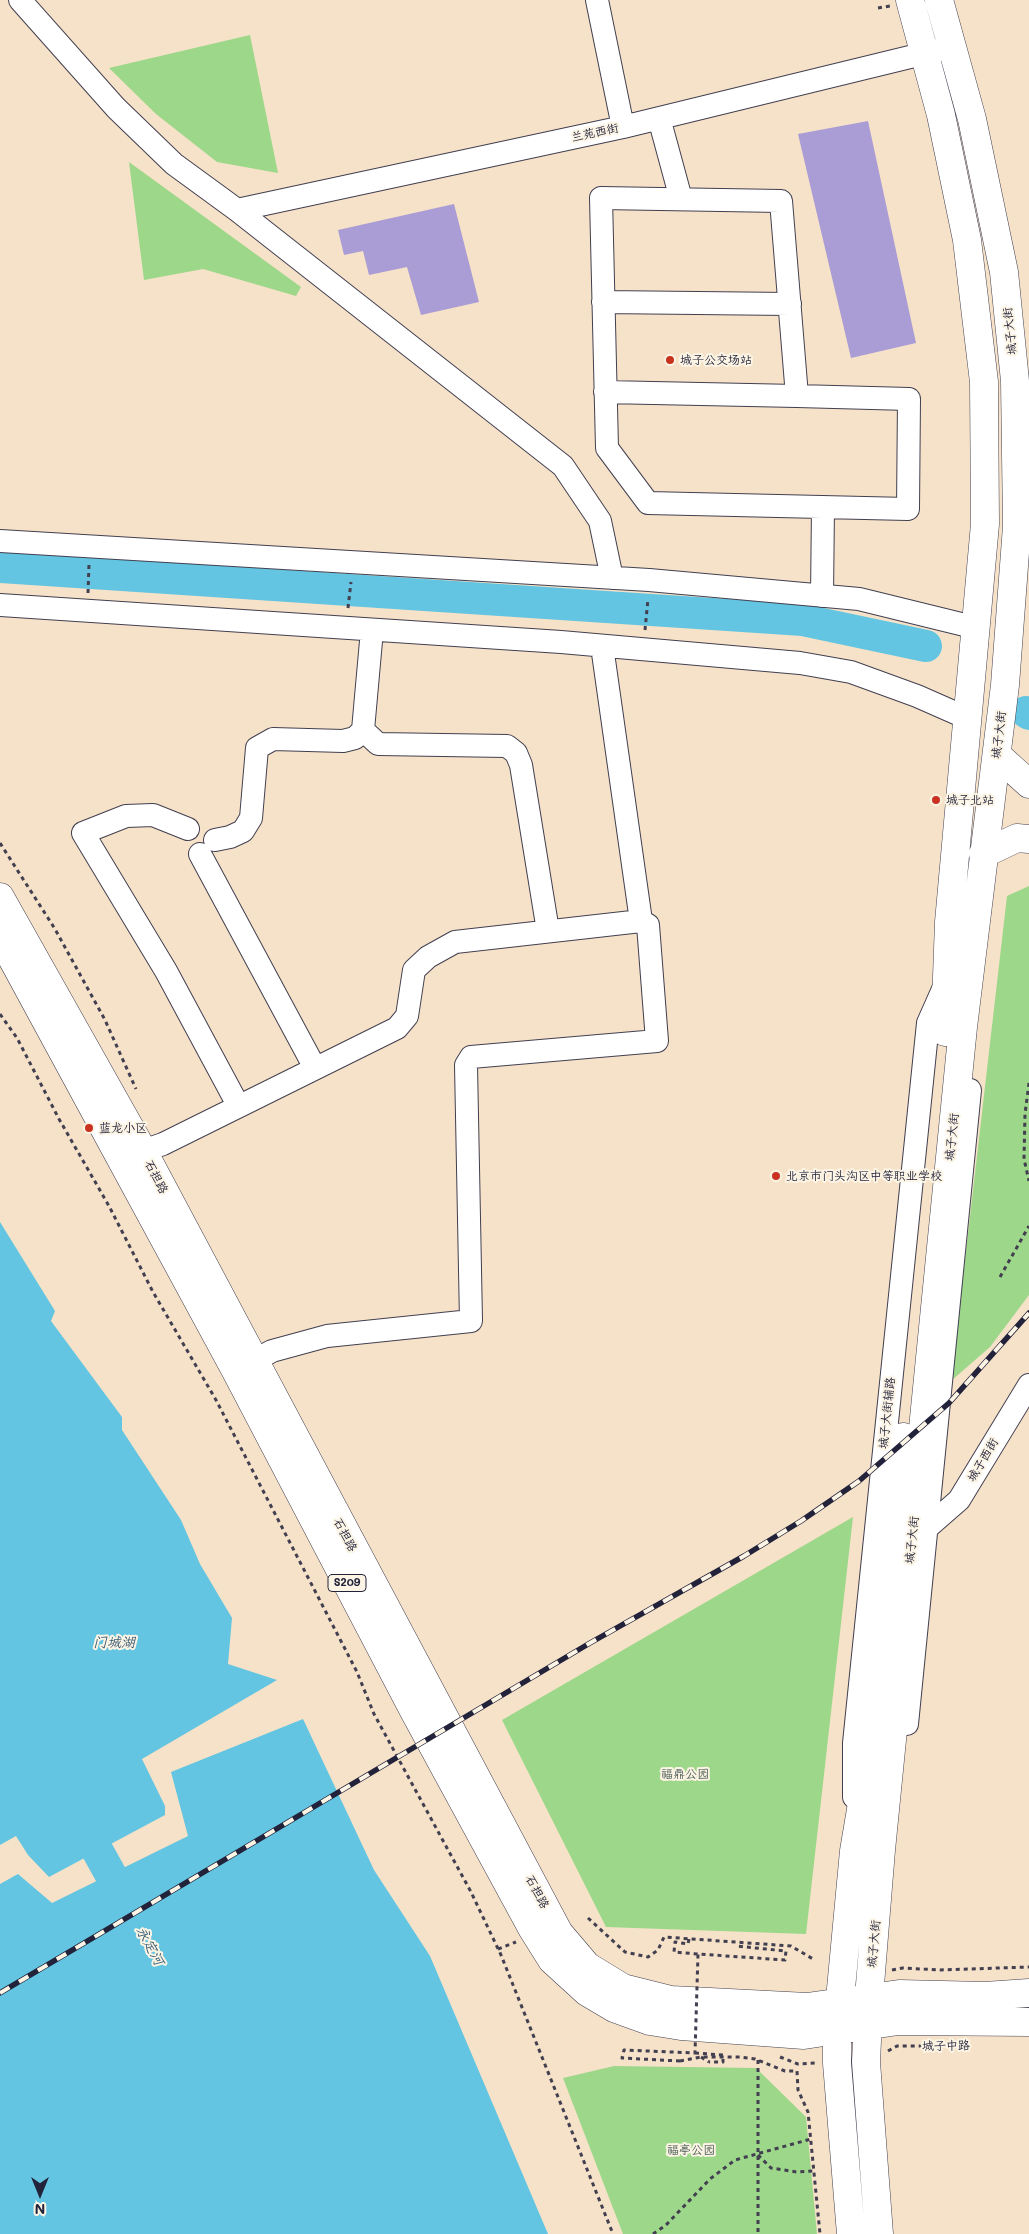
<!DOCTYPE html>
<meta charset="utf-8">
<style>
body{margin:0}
#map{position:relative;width:1029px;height:2234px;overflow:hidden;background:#f6e2c8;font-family:Mali,sans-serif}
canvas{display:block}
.north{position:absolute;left:15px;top:2169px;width:50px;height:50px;-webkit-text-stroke:4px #fcf5e5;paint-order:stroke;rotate:180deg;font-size:14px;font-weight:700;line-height:20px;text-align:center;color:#22223b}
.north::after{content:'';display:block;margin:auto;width:18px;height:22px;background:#22223b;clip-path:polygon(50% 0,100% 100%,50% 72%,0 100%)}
</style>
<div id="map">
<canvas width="1029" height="2234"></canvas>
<div class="north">N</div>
</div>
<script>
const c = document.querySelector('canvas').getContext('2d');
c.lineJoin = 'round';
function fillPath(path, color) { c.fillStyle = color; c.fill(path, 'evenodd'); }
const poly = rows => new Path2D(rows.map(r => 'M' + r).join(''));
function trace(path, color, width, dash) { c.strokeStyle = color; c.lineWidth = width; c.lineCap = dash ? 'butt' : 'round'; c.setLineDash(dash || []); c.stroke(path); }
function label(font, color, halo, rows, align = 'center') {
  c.font = font + ' Mali,"LXGW WenKai TC",sans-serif'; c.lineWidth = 4; c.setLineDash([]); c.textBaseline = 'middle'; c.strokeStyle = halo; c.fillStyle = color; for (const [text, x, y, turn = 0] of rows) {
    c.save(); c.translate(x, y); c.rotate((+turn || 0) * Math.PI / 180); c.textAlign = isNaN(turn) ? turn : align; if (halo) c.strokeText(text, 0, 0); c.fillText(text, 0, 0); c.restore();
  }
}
fillPath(poly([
 [250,35,278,173,217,162,156,114,109,68],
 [129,162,301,287,296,296,203,269,144,280],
 [1029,886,1029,1295,990,1347,951,1381,1007,896],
 [853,1517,806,1934,606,1927,502,1720],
 [614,2066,756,2068,806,2117,817,2234,623,2234,563,2078]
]), '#9dd78a');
fillPath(poly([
 [0,1222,55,1311,51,1321,122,1417,122,1430,181,1520,200,1564,232,1618,228,1664,277,1680,142,1759,165,1806,165,1815,49,1877,28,1855,16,1836,0,1845],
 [303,1719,374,1870,430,1956,548,2234,0,2234,0,1884,18,1874,52,1903,188,1836,171,1772]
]), '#63c5e1');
trace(poly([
 [0,567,803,620,926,646],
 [1026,712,1029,714],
 [76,1812,132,1913]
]), '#63c5e1', 32);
fillPath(poly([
 [868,121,916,343,851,358,798,134],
 [454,204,479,302,421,315,407,267,369,275,363,251,344,255,338,230]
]), '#aa9cd5');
const minor = poly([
 [20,0,116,108,174,164,237,210,563,466,600,521,612,578],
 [597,0,623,127],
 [659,118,681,199],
 [601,198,781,201,797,396,909,399,908,509,648,503,607,448,601,198],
 [237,210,623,127,951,47],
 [603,302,790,304],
 [605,392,797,396],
 [0,541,649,580,859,599,977,628],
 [822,596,823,507],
 [0,605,561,642,800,663,851,672,917,696,967,718],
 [602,646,641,921],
 [363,730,378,744,507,746,516,753,521,765,548,931],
 [188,829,153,815,126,816,83,833,166,971,238,1105],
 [215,840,230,837,243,831,251,818,257,748,273,739,343,741,355,738,363,730,372,630],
 [200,854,315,1068],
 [143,1151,163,1144,397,1028,407,1016,414,970,428,957,455,942,641,921,648,925,657,1041,471,1057,466,1065,471,1321,327,1336,272,1351,239,1369],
 [928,1527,959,1500,1029,1385],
 [907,1724,970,1090],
 [854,1797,854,1743,928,1023,944,987]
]);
const major = poly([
 [910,0,941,115,967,240,984,382,985,524,949,922,945,1032],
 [997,755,1029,784],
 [983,854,1017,838,1029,839],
 [0,897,143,1151,559,1933,587,1966,623,1988,671,2000,807,2007,899,1994,985,1996,1029,1993],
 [0,936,236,1371,414,1711,532,1928,552,1960,587,1992,614,2008,650,2021,681,2026,804,2035,898,2021,1029,2022],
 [851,2234,837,2063,837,2031,854,1851,870,1756,903,1437],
 [879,2234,866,2062,869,1997,881,1850,963,1027,1005,685,1017,526,1015,381,1004,272,972,119,939,0]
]);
trace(minor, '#423f50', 24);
trace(major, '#423f50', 29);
trace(poly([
 [878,8,890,6],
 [88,593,89,564],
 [348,608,351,582],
 [645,630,648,599],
 [0,843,55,929,105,1020,136,1089],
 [0,1014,17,1038,59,1119,109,1206,153,1292,216,1400,357,1672,374,1714,471,1892,501,1955,613,2234],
 [1029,1083,1025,1114,1024,1159,1029,1181],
 [1000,1277,1029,1226],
 [588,1918,625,1952,648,1957,658,1950,664,1937,791,1946,813,1959],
 [689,1939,688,1944,675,1942,674,1952,698,1954],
 [498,1949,516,1942],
 [892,1970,903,1968,940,1970,1029,1967],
 [888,2051,897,2046,933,2046],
 [701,2057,709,2062],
 [780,2057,798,2064,815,2063],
 [758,2060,758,2234],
 [680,2061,701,2057,740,2057,755,2059,785,2071,797,2071,798,2090,808,2112,820,2234],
 [758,2155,771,2168,797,2172,814,2171],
 [653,2234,666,2225,710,2179,735,2160,811,2139]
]), '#423f50', 3, [4, 4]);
trace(minor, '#fff', 22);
trace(major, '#fff', 28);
const rail = poly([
 [0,1993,590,1643,744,1556,801,1521,859,1481,949,1403,1029,1313]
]);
trace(rail, '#22223b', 5.5);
trace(rail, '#fcf5e5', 4, [11]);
trace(poly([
 [695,2053,723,2055,723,2062,709,2062],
 [680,2061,622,2058,624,2050,695,2053,698,1954,785,1960,786,1951,736,1946]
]), '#423f50', 3, [4, 4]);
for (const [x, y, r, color] of [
 [670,360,5,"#c8321e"],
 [936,800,5,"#c8321e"],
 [89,1128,5,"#c8321e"],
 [776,1176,5,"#c8321e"]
]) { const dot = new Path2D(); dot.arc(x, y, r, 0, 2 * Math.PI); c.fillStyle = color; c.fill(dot); trace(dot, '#fcf5e5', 2); }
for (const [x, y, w] of [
 [347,1583,38]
]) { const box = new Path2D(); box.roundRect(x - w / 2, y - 8.5, w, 17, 4); c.fillStyle = '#fcf5e5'; c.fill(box); trace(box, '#22223b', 1); }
label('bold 11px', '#22223b', null, [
 ["S209",347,1583]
]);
label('12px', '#22223b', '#fcf5e5', [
 ["兰苑西街",595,133,-12],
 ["城子大街",1010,331,-96],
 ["城子大街",999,735,-83],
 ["城子大街",952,1137,-84],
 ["石担路",156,1177,63],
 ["城子大街辅路",887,1413,-84],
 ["城子西街",983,1460,-59],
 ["石担路",345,1535,62],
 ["城子大街",912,1540,-84],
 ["石担路",537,1892,62],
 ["城子大街",874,1944,-85],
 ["城子中路",946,2046,-1]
]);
label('12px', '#22223b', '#fcf5e5', [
 ["城子公交场站",680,360],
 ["城子北站",946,800],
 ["蓝龙小区",99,1128],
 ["北京市门头沟区中等职业学校",786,1176]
], 'left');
label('12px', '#475853', '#fcf5e5', [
 ["福鼎公园",685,1774],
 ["福亭公园",691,2150]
]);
label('italic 14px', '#395b75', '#fcf5e5', [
 ["门城湖",114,1643],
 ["永定河",150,1946,61]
]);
</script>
